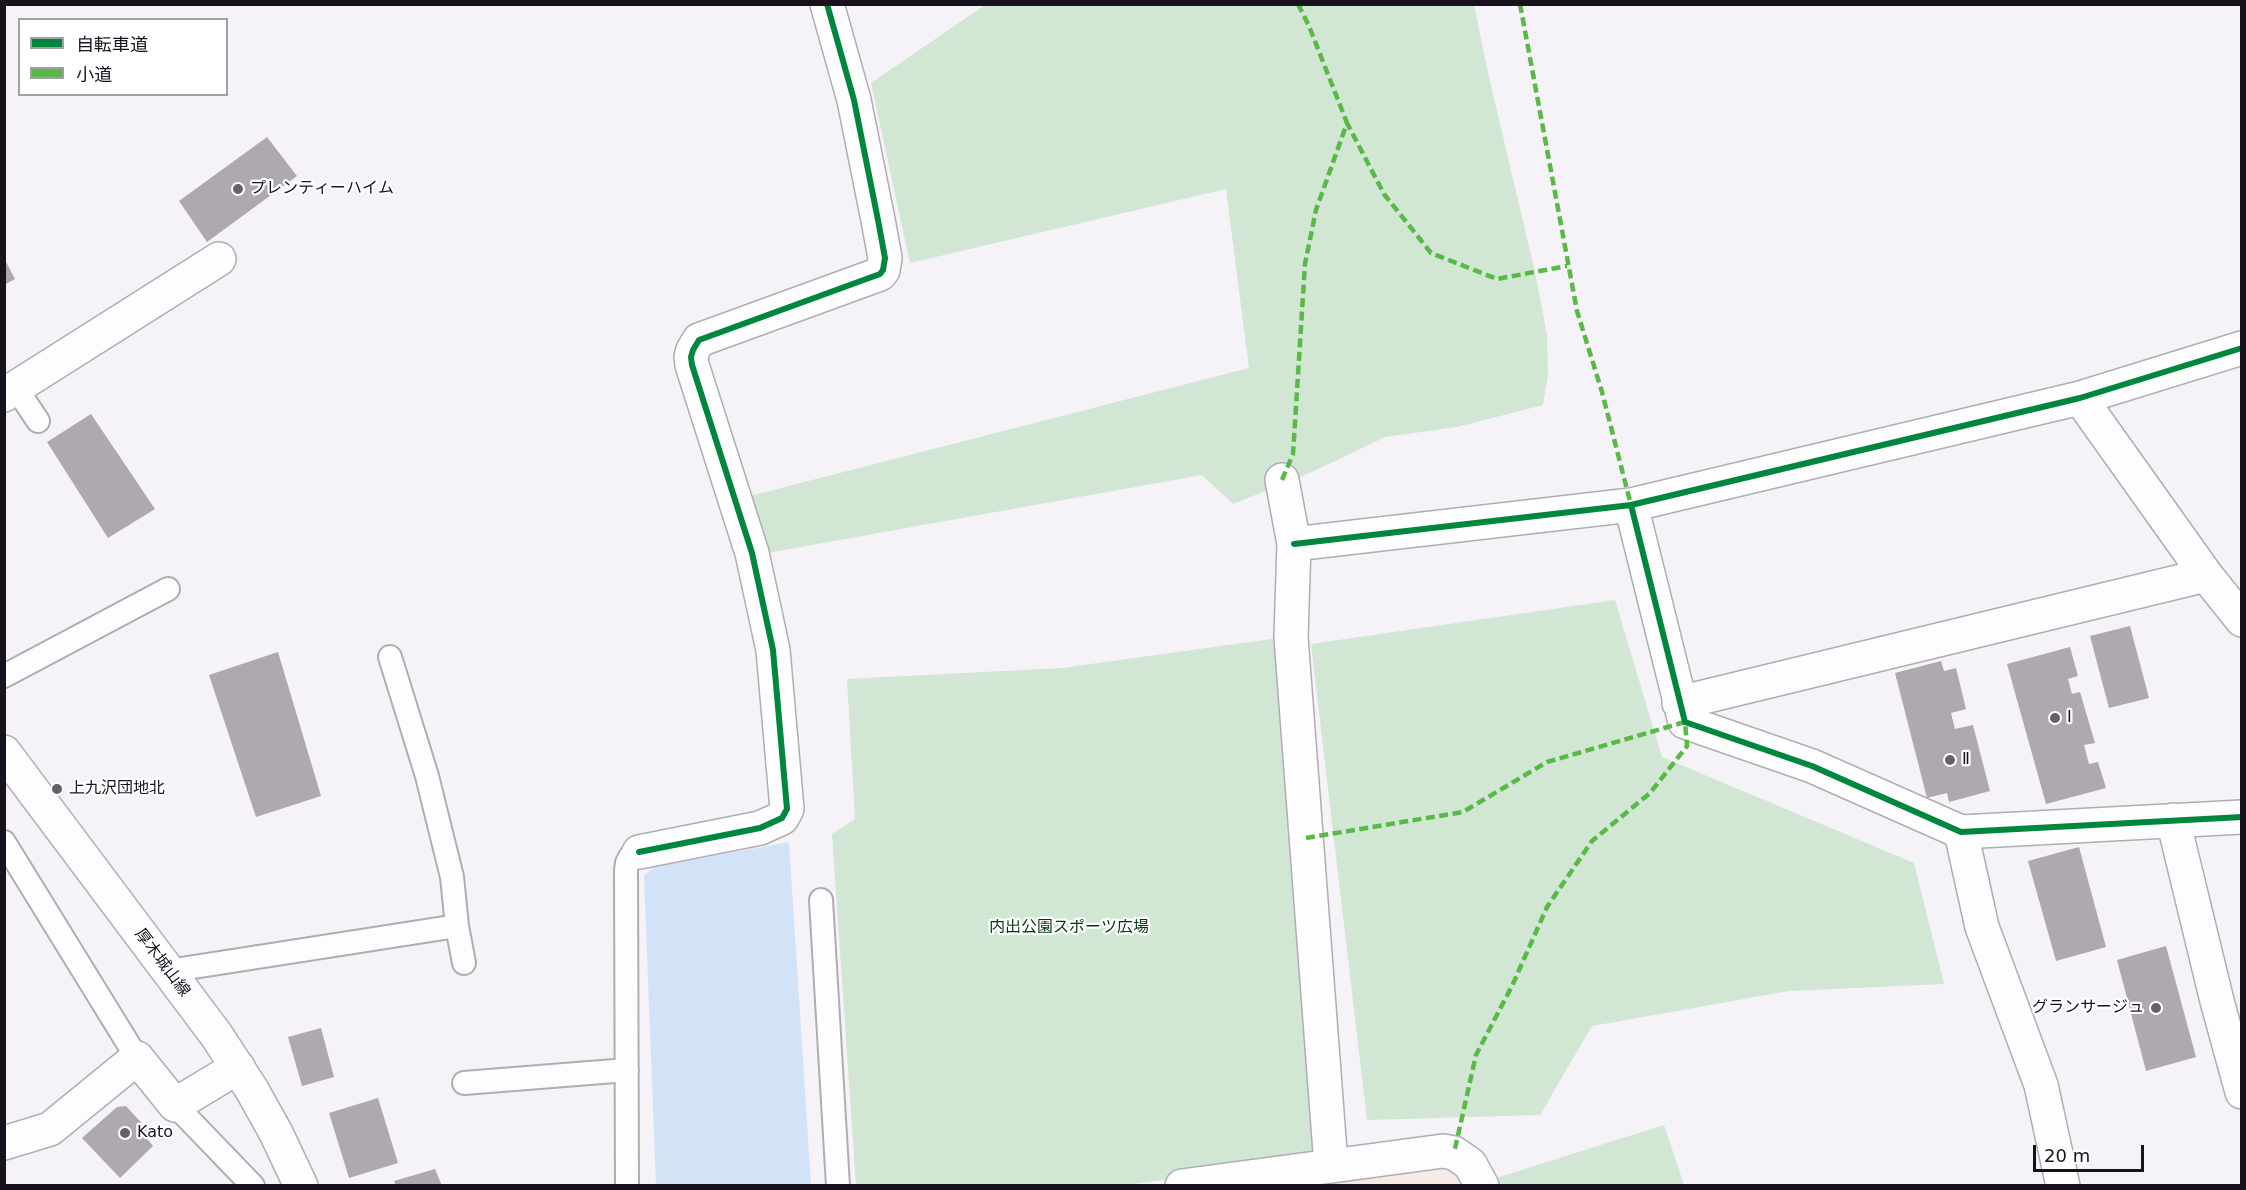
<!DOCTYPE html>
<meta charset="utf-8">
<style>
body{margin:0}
#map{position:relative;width:2246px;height:1190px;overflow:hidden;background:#f5f2f8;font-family:"DejaVu Sans","Noto Sans JP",sans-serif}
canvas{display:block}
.frame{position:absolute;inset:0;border:6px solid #17121c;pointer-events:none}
.legend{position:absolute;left:18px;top:18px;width:210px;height:78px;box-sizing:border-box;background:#fff;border:2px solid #a2a0a4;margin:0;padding:8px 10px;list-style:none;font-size:18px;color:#17121c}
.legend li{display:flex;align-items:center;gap:12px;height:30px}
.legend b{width:30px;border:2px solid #a2a0a4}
.scale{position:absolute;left:2033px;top:1145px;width:111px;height:27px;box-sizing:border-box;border:3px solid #17121c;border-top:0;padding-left:8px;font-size:18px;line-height:21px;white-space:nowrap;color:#17121c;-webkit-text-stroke:4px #fff;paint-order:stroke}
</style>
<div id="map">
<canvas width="2246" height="1190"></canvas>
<div class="frame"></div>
<ul class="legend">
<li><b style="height:8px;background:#00873e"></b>自転車道</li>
<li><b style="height:8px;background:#58b947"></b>小道</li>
</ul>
<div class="scale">20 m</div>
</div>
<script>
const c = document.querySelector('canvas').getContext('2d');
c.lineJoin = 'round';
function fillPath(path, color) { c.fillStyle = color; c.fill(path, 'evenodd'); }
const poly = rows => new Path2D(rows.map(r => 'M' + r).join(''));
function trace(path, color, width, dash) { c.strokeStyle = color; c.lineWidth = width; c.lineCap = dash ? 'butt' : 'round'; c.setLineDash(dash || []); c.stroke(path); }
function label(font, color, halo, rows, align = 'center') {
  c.font = font + ' "DejaVu Sans","Noto Sans JP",sans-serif'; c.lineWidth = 4.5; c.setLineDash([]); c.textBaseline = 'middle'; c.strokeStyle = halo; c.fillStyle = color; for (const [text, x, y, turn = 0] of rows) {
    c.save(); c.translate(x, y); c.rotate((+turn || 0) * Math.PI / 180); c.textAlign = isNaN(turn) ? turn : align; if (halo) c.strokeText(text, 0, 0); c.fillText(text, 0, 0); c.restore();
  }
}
fillPath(poly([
 [1449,1164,1467,1186,1291,1186]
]), '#f7eae5');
fillPath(poly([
 [985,5,1474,5,1488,73,1535,272,1547,335,1548,374,1543,405,1457,427,1385,437,1312,472,1233,504,1202,475,767,553,750,496,1249,368,1226,189,910,263,871,83],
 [1615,600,1662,757,1914,863,1944,984,1789,991,1592,1026,1540,1115,1367,1120,1311,644],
 [1279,638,1317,1160,1117,1186,856,1185,832,834,855,819,847,679,1062,668],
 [1664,1125,1684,1185,1495,1186,1493,1179]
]), '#d1e6d3');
fillPath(poly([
 [789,842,811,1185,656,1185,644,876,654,867]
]), '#d2e3f8');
fillPath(poly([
 [267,137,297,176,207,242,179,201],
 [4,258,15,279,4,285],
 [91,414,155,509,108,538,47,442],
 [2130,626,2149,698,2109,708,2090,636],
 [2070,647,2078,676,2068,679,2072,694,2080,692,2095,743,2084,745,2089,764,2098,762,2106,788,2046,804,2007,664],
 [278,652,321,796,256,817,209,675],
 [1941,661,1944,671,1956,668,1966,709,1951,713,1955,729,1973,725,1990,791,1949,802,1947,793,1927,798,1895,673],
 [2079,847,2106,947,2056,961,2028,861],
 [2166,946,2196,1057,2146,1071,2117,960],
 [321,1028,334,1077,302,1086,288,1037],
 [378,1098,398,1163,349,1178,329,1113],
 [126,1106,147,1129,145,1136,153,1146,120,1178,82,1138,117,1107],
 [435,1169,442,1186,396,1186,394,1181]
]), '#aea8af');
const service = poly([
 [16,388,38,421],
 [390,657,427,776,452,877,457,926,464,963],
 [4,676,168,589],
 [4,842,137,1058],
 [821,900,838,1186],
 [168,971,457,926],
 [464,1083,627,1070],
 [175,1105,253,1186],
 [627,1186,626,870,627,863,630,857,639,852]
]);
const minor = poly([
 [4,395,219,259],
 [2080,398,2206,575,2242,620],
 [1282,480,1294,544,1291,637,1331,1165],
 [1631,505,1685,722,1812,766,1961,832,2242,817],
 [1294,544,1631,505,2080,398,2242,348],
 [1679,703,2206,575],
 [2173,820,2217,1001,2242,1092],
 [1961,832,1982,927,2041,1085,2063,1186],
 [639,852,760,828,782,818,787,809,773,650,752,553,692,365,691,357,693,350,699,340,880,274,883,270,885,258,878,220,854,100,827,4],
 [4,1143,50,1129,137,1058,175,1105,238,1067],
 [1182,1186,1443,1151,1454,1153,1470,1164,1482,1186]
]);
const secondary = poly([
 [4,752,217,1036,252,1090,276,1133,301,1186]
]);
trace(service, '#b0acb4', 26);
trace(minor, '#b0acb4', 36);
trace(secondary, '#b0acb4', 36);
trace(service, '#fefdfe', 22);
trace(minor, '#fefdfe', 33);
trace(secondary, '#fefdfe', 33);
trace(poly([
 [1298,4,1309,26,1347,123],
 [1520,4,1577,311,1602,392,1631,505],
 [1282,480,1293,454,1305,264,1316,210,1347,123,1384,194,1431,253,1497,279,1567,266],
 [1306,838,1463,812,1547,762,1685,722,1687,746,1650,793,1592,841,1547,907,1512,986,1476,1055,1454,1153]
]), '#58b947', 4.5, [9, 4.5]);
trace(poly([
 [1631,505,1685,722,1812,766,1961,832,2242,817],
 [1294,544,1631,505,2080,398,2242,348],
 [639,852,760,828,782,818,787,809,773,650,752,553,692,365,691,357,693,350,699,340,880,274,883,270,885,258,878,220,854,100,827,4]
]), '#00873e', 6);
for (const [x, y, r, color] of [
 [238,189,6,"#656069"],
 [2055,718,6,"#656069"],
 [1950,760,6,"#656069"],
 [57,789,6,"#656069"],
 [2156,1008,6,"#656069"],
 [125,1133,6,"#656069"]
]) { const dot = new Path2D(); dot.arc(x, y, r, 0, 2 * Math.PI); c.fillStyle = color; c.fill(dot); trace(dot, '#fff', 2); }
label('16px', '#17121c', '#fff', [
 ["プレンティーハイム",250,189],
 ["Ⅰ",2067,718],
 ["Ⅱ",1962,760],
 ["上九沢団地北",69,789],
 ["グランサージュ",2144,1008,"right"],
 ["Kato",137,1133]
], 'left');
label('16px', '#02370d', '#fff', [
 ["内出公園スポーツ広場",1069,928]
]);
label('16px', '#17121c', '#fff', [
 ["厚木城山線",162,963,53]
]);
</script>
